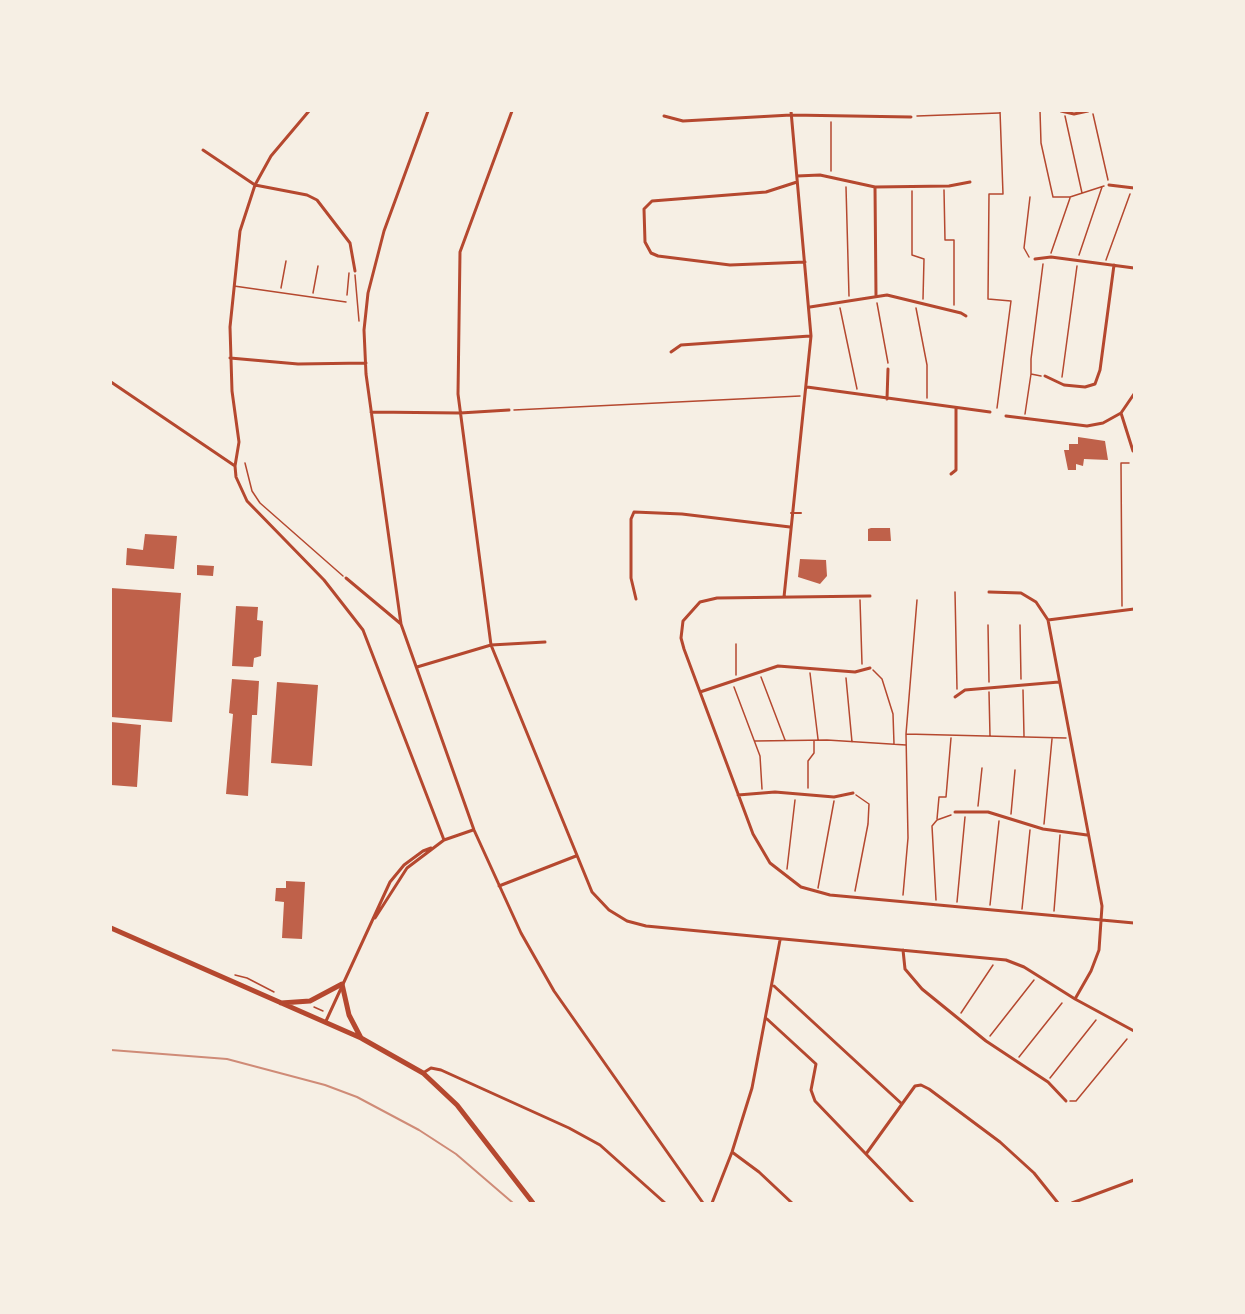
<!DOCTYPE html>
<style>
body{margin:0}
#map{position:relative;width:1245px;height:1314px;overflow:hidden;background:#f6efe4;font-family:Figtree,sans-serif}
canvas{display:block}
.frame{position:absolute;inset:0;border:112px solid #f6efe4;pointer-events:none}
</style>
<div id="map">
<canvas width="1245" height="1314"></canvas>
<div class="frame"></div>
</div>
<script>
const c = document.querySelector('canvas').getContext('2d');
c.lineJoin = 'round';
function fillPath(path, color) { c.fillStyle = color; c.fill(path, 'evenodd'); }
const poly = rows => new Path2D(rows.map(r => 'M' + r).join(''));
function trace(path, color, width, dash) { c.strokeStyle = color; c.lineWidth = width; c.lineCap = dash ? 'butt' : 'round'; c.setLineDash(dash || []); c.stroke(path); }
fillPath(poly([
 [1078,437,1105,441,1108,460,1084,459,1083,466,1076,464,1076,470,1068,470,1064,450,1069,450,1069,444,1078,444],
 [871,528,890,528,891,541,868,541,868,529],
 [145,534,177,536,174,569,126,565,127,548,143,550],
 [800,559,826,560,827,576,820,584,798,577],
 [197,565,214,566,213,576,197,575],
 [111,588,181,593,172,722,111,717],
 [236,606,258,607,257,620,263,621,261,656,254,658,253,667,232,666],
 [232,679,259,681,257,715,252,715,248,796,226,794,233,714,229,713],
 [277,682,318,685,312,766,271,763],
 [111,722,141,725,137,787,111,785],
 [286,881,305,882,302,939,282,938,284,902,275,901,276,888,286,888]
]), '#bf614a');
trace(poly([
 [1040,111,1041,143,1053,197,1070,197,1104,186],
 [1093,114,1108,180],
 [917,116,999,113],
 [1065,116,1082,193],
 [831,171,831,122],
 [846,187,849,296],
 [944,190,945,240,954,240,954,305],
 [912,191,912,255,924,259,923,299],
 [1051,253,1070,198],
 [1079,255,1102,187],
 [1029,257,1024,248,1030,197],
 [1106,260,1130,194],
 [355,275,359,321],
 [281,288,286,261],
 [313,293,318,266],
 [347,295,349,273],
 [877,303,888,363],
 [840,308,857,389],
 [916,308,927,365,927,398],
 [1041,376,1031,374,1031,359,1043,264],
 [1062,377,1077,266],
 [997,408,1011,301,988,299,989,194,1003,194,1000,111],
 [514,410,800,396],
 [1025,414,1031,374],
 [245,463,252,491,260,503,343,576],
 [955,592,957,689],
 [860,600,862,664],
 [1122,606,1121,463,1129,463],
 [988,625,989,682],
 [1020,625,1021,679],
 [736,644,736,675],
 [873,670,882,679,893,714,894,744],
 [810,673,818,739],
 [761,677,785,740],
 [846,678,852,742],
 [734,687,760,756,762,789],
 [1023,690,1024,736],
 [989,692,990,736],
 [906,734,1066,738],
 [755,741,827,740,906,745],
 [808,788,808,761,814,753,814,741],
 [978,806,982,768],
 [1011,814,1015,770],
 [937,819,939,797,946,797,951,738],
 [1044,824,1052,739],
 [787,869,795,800],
 [818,888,834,801],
 [855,891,868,824,869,804,856,795],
 [903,895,908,838,906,734,917,600],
 [936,900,932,826,937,820,951,815],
 [957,902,965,817],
 [990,905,999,821],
 [1022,909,1030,830],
 [1054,911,1060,835],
 [235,975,247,978,274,992],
 [314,1007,323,1011],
 [961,1013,993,965],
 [990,1036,1034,980],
 [1019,1057,1062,1003],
 [1050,1078,1096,1020],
 [1070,1101,1076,1101,1127,1039]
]), '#b5482f', 1.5);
trace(poly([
 [234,286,346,302]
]), '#b5482f', 1.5);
trace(poly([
 [791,513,801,513]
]), '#b5482f', 2);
trace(poly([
 [309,111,271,156,255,185,240,231,230,327,232,391,239,442,235,466,236,477,247,501,324,580,363,630,444,840],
 [428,111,384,231,368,293,364,330,366,374,401,624,474,830,521,933,554,991,703,1203],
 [512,111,460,252,458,394,491,645,592,892,609,910,627,921,646,926,1006,960,1024,967,1075,999,1134,1031],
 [1061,111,1074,114,1088,111],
 [664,116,683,121,791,115,911,117],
 [203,150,255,185,307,195,317,200,350,243,355,271],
 [797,176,820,175,875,187,949,186,970,182],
 [797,182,766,192,652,201,644,209,645,242,651,253,658,256,730,265,805,262],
 [1109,185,1134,188],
 [875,187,876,296],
 [1035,259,1051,257,1134,268],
 [810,307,887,295,961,313,966,316],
 [671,352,681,345,810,336],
 [230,358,298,364,366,363],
 [1045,376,1064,385,1085,387,1095,384,1100,370,1114,265],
 [111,382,235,466],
 [807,387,990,412],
 [887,399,888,369],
 [371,412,460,413,509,410],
 [1121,413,1133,451],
 [1006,416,1087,426,1103,423,1121,413,1134,394],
 [951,474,956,470,956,408],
 [346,578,401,624],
 [989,592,1021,593,1036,602,1048,620,1102,906,1099,950,1091,971,1075,999],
 [870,596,717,598,700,602,683,621,681,638,684,649,753,834,770,863,801,887,830,895,1134,923],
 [784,597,811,336,791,111],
 [636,599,631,578,631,519,634,512,682,514,790,527],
 [1048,620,1134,609],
 [417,667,491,645,545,642],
 [700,692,778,666,855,672,870,668],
 [955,697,965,690,1059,682],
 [738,795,775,792,834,797,853,793],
 [955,812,988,812,1043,829,1087,835],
 [499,886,576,856],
 [375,918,407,868,444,840,473,830],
 [903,950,905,969,922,989,986,1041,1048,1082,1066,1101],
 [774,986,902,1104,915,1086,921,1085,929,1089,1000,1142,1034,1173,1058,1203],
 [767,1019,816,1064,811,1090,815,1101,913,1203],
 [326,1021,390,882,404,865,423,851,431,848],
 [423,1073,431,1068,441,1070,569,1128,600,1145,665,1203],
 [732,1152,759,1172,792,1203],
 [866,1154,902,1104],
 [712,1203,732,1152,752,1088,780,940],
 [1072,1203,1134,1180]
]), '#b5482f', 3);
trace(poly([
 [111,928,361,1038,423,1073,457,1105,533,1203],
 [281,1003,310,1001,342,984,349,1015,361,1038]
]), '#b5482f', 5);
trace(poly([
 [111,1050,227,1059,325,1085,357,1097,419,1130,456,1154,513,1203]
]), '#cf8b77', 2);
</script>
